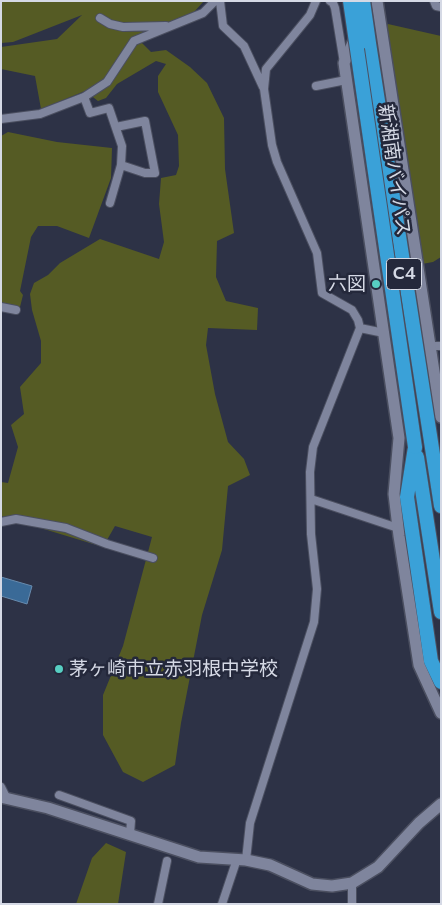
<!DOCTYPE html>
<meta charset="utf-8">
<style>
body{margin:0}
#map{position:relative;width:442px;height:905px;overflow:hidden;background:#2d3246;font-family:Mulish,sans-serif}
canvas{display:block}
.frame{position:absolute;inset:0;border:2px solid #d5d9e5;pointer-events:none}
</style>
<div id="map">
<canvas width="442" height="905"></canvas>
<div class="frame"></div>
</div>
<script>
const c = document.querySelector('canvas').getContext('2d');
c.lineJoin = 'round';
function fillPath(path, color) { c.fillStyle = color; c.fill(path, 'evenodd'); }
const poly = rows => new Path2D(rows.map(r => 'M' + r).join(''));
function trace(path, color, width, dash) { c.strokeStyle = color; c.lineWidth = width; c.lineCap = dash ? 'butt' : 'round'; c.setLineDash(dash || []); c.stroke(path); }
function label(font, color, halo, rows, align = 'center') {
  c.font = font + ' Mulish,"Noto Sans JP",sans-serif'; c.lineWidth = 5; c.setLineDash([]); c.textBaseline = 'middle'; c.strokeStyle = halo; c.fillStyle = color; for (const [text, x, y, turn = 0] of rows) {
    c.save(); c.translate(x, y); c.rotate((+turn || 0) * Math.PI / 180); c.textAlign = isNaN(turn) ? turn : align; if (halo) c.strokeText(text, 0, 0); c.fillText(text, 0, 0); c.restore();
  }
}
fillPath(poly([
 [1,1,204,1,194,12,135,36,151,52,166,50,190,67,207,83,224,118,225,169,234,233,217,241,216,277,226,301,258,308,257,330,208,328,206,345,215,394,228,442,244,459,250,475,228,486,222,550,202,615,181,723,175,765,143,782,123,772,103,735,103,695,123,646,152,537,115,526,103,547,1,516,1,482,8,483,18,447,11,425,24,414,20,387,41,363,41,341,32,310,30,294,34,283,48,275,60,263,100,239,159,259,164,242,159,204,161,178,176,175,179,166,178,135,158,92,158,76,166,64,156,61,117,84,106,98,98,101,85,91,41,109,35,76,1,69,1,47,57,39,82,15,13,42,1,43],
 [388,24,441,36,441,257,433,262,422,264,385,29],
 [8,132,57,142,112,148,111,178,89,238,57,226,38,226,31,237,20,291,23,295,20,307,1,303,1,136],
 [106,843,126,852,118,904,76,904,92,858]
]), '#555b24');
const water = poly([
 [1,577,32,586,27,604,1,596,1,577]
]);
fillPath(water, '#3a6a97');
trace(water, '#688bae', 1);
const street = poly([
 [220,1,223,26,244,46,263,87],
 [330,1,333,3,335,8,344,63],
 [434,1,436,6,441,7],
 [100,18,110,24,123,27,166,26],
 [316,86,346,80],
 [84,97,90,113,109,108,122,146,121,165,110,203],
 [1,119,40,114,84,97,107,82,134,41,203,13,215,1],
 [116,127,145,121,155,173,145,173,121,165],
 [1,307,16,310],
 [360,328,384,333],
 [430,346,441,346],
 [311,499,398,528],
 [1,522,16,519,66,528,107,544,153,558],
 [1,787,6,797],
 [59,795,131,821,130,834],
 [246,860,250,823,314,622,317,589,311,534,310,472,313,447,360,328,358,320,352,310,322,293,317,253,277,162,272,145,264,89,266,69,310,15,316,1],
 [352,883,352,904],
 [158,904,167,861],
 [222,904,237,859]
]);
const secondary = poly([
 [377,1,441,417],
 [356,36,344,63,399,438,394,494,399,536,419,665,441,713],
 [1,797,48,808,199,857,246,860,270,865,312,884,332,886,352,883,378,867,419,823,441,804]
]);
const highway = poly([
 [369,43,441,506],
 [415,447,407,497,431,661,441,682],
 [417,457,441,612]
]);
trace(street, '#4b4f60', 10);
trace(secondary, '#4b4f60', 14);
trace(highway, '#4b4f60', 16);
trace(street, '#7f859d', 8);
trace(secondary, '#7f859d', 11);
trace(highway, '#3aa1d8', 14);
const highwayBridge = poly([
 [350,1,415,447],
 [363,1,369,43]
]);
trace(highwayBridge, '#4b4f60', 16, []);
trace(highwayBridge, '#3aa1d8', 14);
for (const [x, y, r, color] of [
 [376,284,5,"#57cec2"],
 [59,669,5,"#57cec2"]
]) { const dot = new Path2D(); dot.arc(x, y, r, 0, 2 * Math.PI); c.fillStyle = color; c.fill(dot); trace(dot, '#24283b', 2); }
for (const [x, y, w] of [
 [404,274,35]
]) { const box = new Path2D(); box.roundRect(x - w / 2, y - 15.5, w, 31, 4); c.fillStyle = '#24283b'; c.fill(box); trace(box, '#d5d9e5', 1); }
label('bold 18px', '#d5d9e5', null, [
 ["C4",404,274]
]);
label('19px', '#d5d9e5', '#24283b', [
 ["新湘南バイパス",394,170,82]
]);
label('19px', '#d5d9e5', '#24283b', [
 ["六図",366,284],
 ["茅ヶ崎市立赤羽根中学校",69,669,"left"]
], 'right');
</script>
